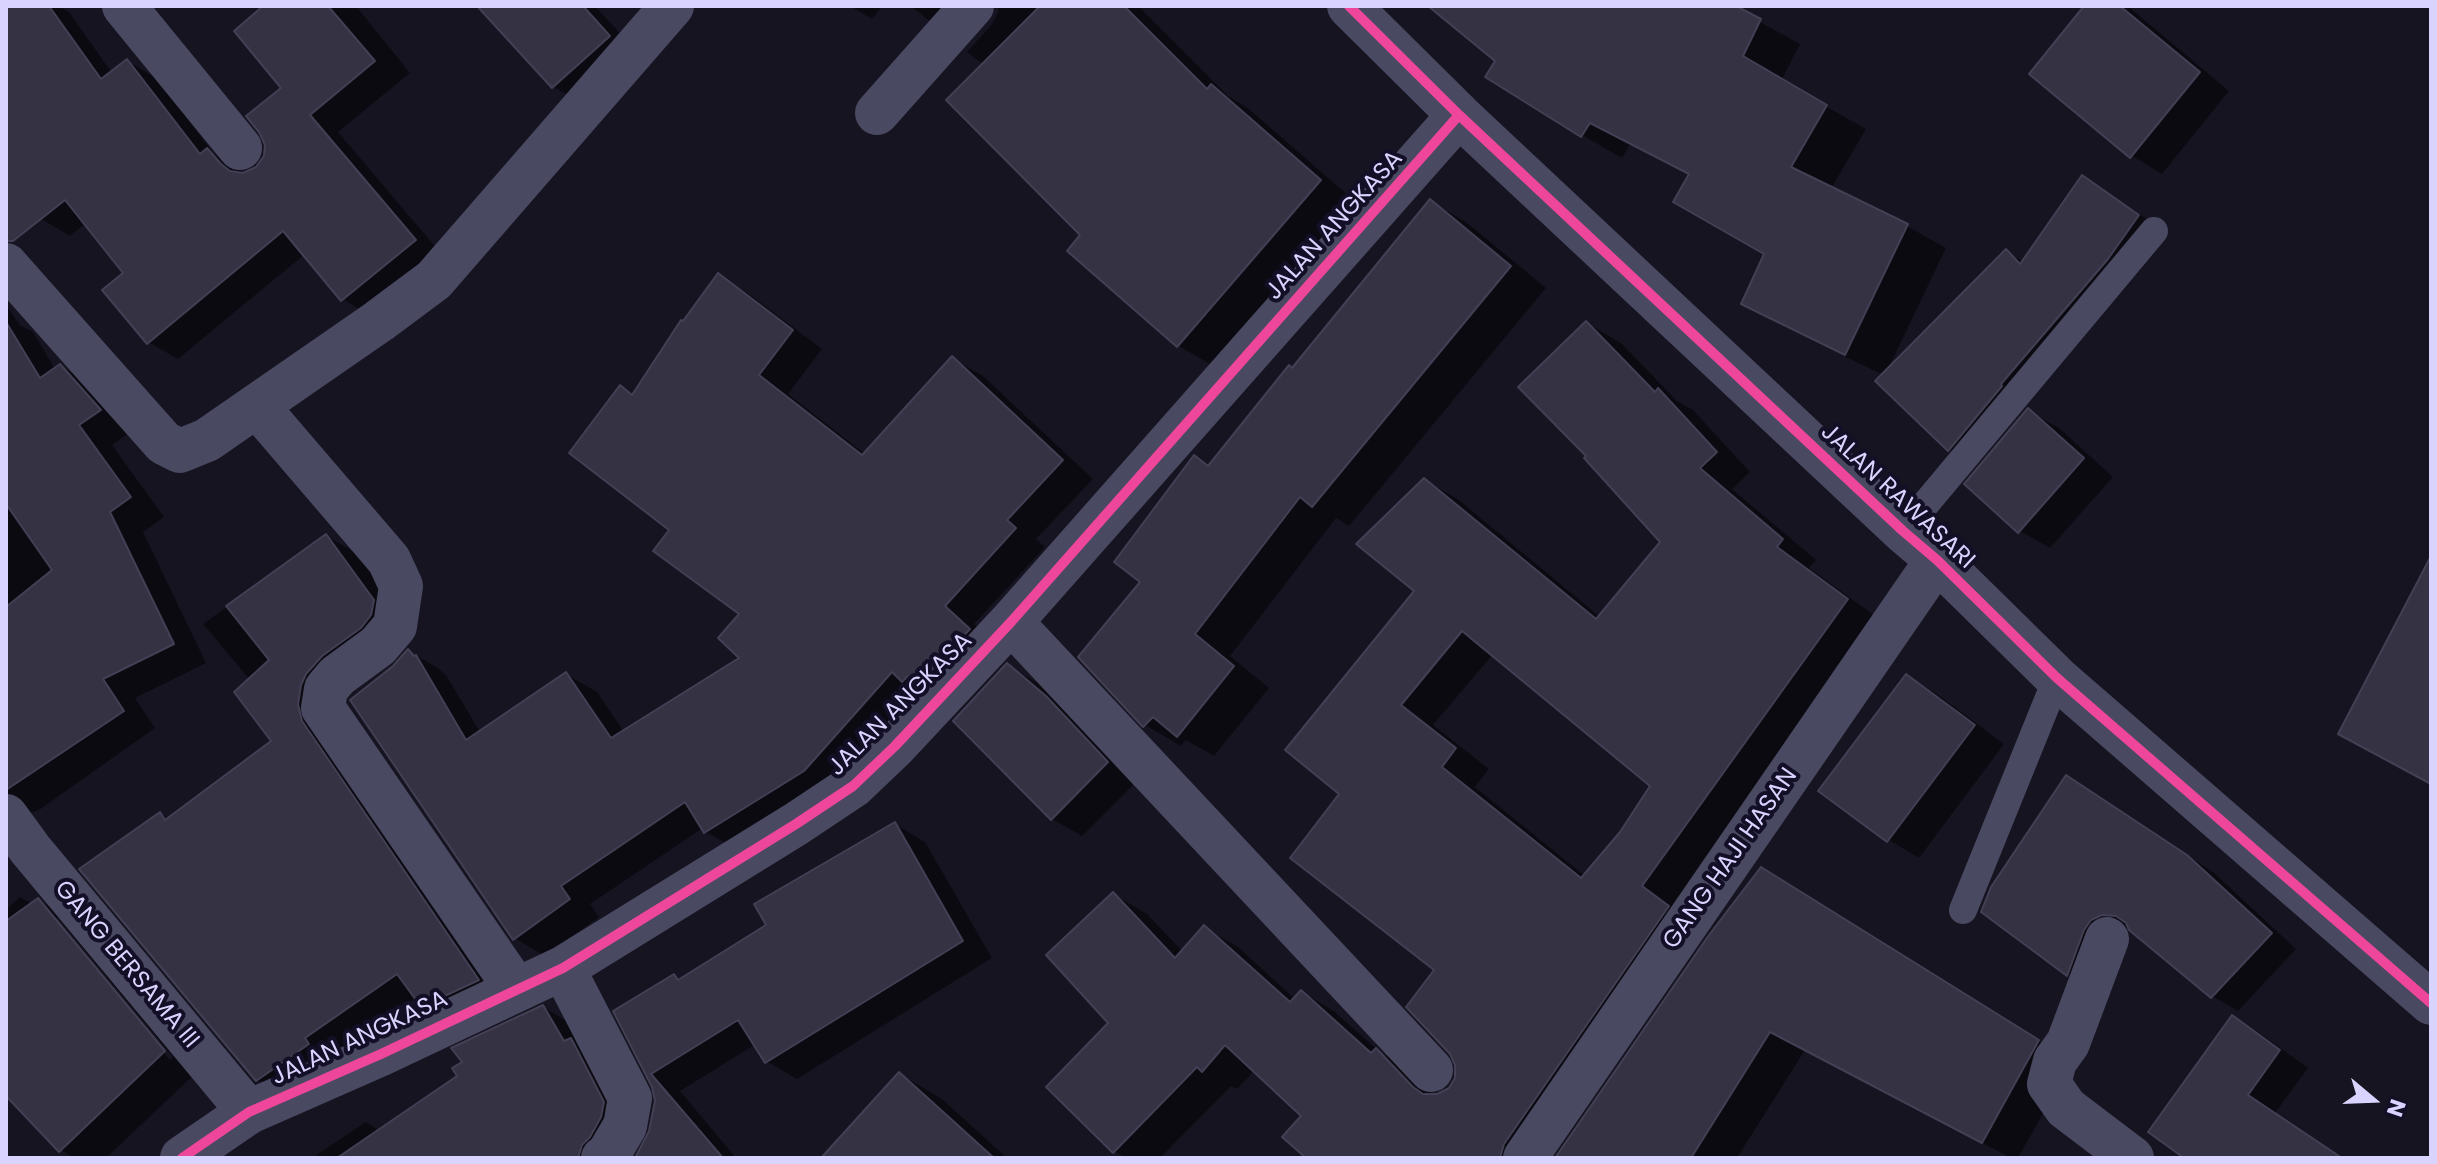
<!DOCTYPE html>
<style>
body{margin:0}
#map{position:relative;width:2437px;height:1164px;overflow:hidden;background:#161421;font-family:Poppins,sans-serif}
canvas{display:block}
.frame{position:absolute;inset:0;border:8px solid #d9d4ff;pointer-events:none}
.north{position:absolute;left:2333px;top:1060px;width:80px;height:80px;-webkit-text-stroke:6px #130f26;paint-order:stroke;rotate:109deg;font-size:22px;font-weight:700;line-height:32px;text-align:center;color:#d9d4ff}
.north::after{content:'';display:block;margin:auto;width:28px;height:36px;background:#d9d4ff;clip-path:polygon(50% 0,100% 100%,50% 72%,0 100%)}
</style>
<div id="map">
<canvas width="2437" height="1164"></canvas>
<div class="frame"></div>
<div class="north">N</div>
</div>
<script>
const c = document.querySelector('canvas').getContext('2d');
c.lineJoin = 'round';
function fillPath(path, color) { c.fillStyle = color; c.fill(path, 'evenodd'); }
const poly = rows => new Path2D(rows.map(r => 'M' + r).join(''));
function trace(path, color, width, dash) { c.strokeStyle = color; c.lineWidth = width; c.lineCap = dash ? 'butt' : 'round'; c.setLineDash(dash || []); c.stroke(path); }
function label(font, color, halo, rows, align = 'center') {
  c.font = font + ' Poppins,sans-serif'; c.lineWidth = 8; c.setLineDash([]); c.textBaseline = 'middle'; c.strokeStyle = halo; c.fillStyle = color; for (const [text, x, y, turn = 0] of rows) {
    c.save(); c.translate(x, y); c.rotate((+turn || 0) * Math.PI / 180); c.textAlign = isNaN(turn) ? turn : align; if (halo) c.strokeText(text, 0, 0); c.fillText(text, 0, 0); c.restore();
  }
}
fillPath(poly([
 [6,6,58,6,69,12,112,73,127,61,156,78,214,154,237,167,243,174,258,168,266,157,284,88,266,6,356,6,410,73,338,132,444,257,371,316,342,299,305,254,178,359,148,342,126,273,86,223,70,236,41,219,6,175],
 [480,6,595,6,639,54,584,105,554,87],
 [850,6,883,6,872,19],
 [911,6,1138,6,1228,96,1249,109,1358,204,1217,368,1179,346,1070,250,1083,235,984,65,967,52,992,24,998,12,998,6,965,41,927,19],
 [1432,6,1731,6,1800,44,1781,81,1866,129,1831,189,1907,226,1946,248,1888,369,2006,252,2024,262,2083,178,2109,193,2165,232,1976,465,1949,449,1883,375,1783,326,1743,303,1767,253,1691,175,1630,144,1622,158,1582,135],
 [2087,6,2126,6,2130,8,2229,91,2162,174,2132,156,2032,74],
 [1430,201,1466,222,1546,288,1349,526,1336,518,1230,656,1269,688,1214,756,1186,740,1181,746,1145,725,1143,581,1195,458,1210,467,1292,370],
 [719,276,749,294,822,349,788,394,865,454,953,359,983,376,1093,479,1036,539,1045,547,974,624,999,648,834,788,736,849,706,832,703,828,590,904,599,917,545,956,514,938,394,667,409,651,439,669,446,675,480,732,566,674,597,692,624,732,742,658,742,614,671,530,620,388,633,396],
 [6,305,20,325,33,332,55,369,60,366,94,385,133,430,112,445,164,517,143,532,206,663,135,698,155,728,39,810,25,815,6,831],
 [1587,323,1621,343,1677,401,1693,410,1750,472,1732,489,1816,560,1809,568,1881,620,1542,1158,1309,1158,1304,1115,1255,1070,1237,1089,1231,1086,1160,1158,1126,1158,1114,1151,1110,1023,1113,894,1147,914,1183,952,1204,928,1238,947,1295,999,1302,992,1335,1012,1381,1053,1410,1070,1435,1096,1450,1089,1457,1079,1457,1065,1437,970,1342,794,1417,591,1425,480,1459,500,1600,617,1663,542],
 [1493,654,1653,786,1622,833,1585,876,1475,787,1489,769,1433,725],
 [2028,411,2059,428,2113,477,2050,548,2020,531],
 [326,536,356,553,403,619,336,690,508,997,453,1023,423,1006,416,998,333,1055,287,1097,257,1080,160,814,169,819,274,742,250,680,203,624],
 [1007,666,1038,683,1077,716,1137,781,1082,836,1052,819],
 [1907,676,1937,694,2004,744,1919,858,1889,840,1821,790],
 [2067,777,2213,872,2296,949,2238,1011,2212,996,2129,928,2117,935,2093,989,2068,974],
 [895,824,925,842,992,958,797,1079,766,1061,756,1044,680,1091,736,1158,638,1158,649,1139,657,1102,654,1086,616,1012,674,976,681,980,769,926],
 [1796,889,2072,1062,2018,1158,2011,1158,1805,1050,1737,1158,1558,1158],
 [20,897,33,904,38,900,72,920,198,1071,106,1158,74,1158,61,1150,6,1093,6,910],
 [53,918,58,918,173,1057,170,1060],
 [543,1007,574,1025,601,1057,616,1158,312,1158,366,1122,380,1131,459,1076],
 [2233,1018,2261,1034,2308,1068,2275,1113,2343,1158,2187,1158],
 [900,1074,942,1099,1007,1158,826,1158]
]), '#0007');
const building = poly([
 [6,6,49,6,101,79,127,59,200,154,207,148,221,164,230,171,243,173,256,167,264,156,265,145,259,132,246,116,281,88,234,31,263,6,328,6,375,61,310,115,416,240,341,301,283,231,147,344,102,290,123,273,65,200,13,241,6,241,6,6],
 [477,6,583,6,610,36,552,88,477,6],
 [1040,6,1124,6,1207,89,1211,84,1321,180,1177,347,1067,251,1080,235,946,100,1040,6],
 [1428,6,1736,6,1761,19,1743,56,1827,105,1791,167,1908,224,1845,355,1741,304,1764,254,1673,202,1689,174,1590,123,1581,137,1485,77,1495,61,1428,6],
 [2084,6,2120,6,2200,72,2130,158,2029,74,2084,6],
 [2082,175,2139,215,2108,259,2001,384,2002,386,1948,451,1875,381,2006,249,2020,264,2082,175],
 [1430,199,1511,266,1312,507,1300,497,1195,634,1234,666,1177,737,1153,717,1143,727,1078,657,1140,582,1114,562,1194,455,1208,466,1289,365,1292,368,1430,199],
 [718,273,793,330,759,375,862,455,952,356,1063,460,1007,520,1016,528,945,606,970,629,917,686,908,676,902,682,892,672,804,771,704,833,685,802,561,886,570,899,513,940,350,700,393,666,408,649,414,656,416,655,466,740,566,672,611,738,739,658,718,638,739,614,653,551,669,530,569,453,620,385,632,395,681,320,683,321,718,273],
 [1586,321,1655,392,1658,388,1717,452,1700,468,1783,539,1777,547,1848,599,1642,886,1669,906,1504,1144,1500,1158,1306,1158,1282,1137,1301,1116,1225,1045,1202,1072,1197,1067,1113,1153,1046,1087,1108,1023,1046,955,1113,892,1175,958,1204,925,1290,1002,1301,990,1371,1053,1376,1048,1413,1087,1423,1094,1437,1094,1449,1088,1455,1078,1455,1065,1450,1054,1406,1007,1434,970,1290,858,1339,794,1285,750,1414,591,1356,544,1424,478,1596,619,1660,542,1584,458,1586,456,1518,387,1586,321],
 [1462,631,1650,786,1620,832,1581,878,1442,767,1456,748,1401,705,1462,631],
 [6,322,40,378,60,364,101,410,79,425,131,497,110,512,174,644,103,679,124,711,6,790,6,607,52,570,6,504,6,322],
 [2028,408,2084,458,2018,533,1964,484,2028,408],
 [326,534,374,600,371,615,361,628,322,656,306,674,301,685,298,704,302,721,479,980,421,1007,397,974,305,1038,309,1044,256,1081,79,869,160,812,165,820,271,741,234,692,269,660,226,606,326,534],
 [2431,556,2431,784,2338,734,2431,556],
 [1007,663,1046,696,1108,762,1051,820,953,721,1007,663],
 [1906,674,1975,725,1887,842,1818,791,1906,674],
 [2066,775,2187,855,2272,933,2211,998,2129,930,2126,923,2116,916,2102,915,2091,920,2084,930,2067,976,1981,912,1991,887,2066,775],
 [895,822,963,941,765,1063,738,1020,651,1074,723,1158,635,1158,649,1131,655,1101,652,1087,613,1011,674,974,678,980,766,925,754,904,895,822],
 [1761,867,2039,1040,1982,1143,1770,1032,1691,1158,1555,1158,1709,935,1761,867],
 [38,898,165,1051,59,1152,6,1096,6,921,38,898],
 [543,1005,564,1041,571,1038,604,1102,601,1117,590,1137,582,1145,578,1158,337,1158,457,1076,452,1068,462,1062,451,1048,543,1005],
 [2232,1015,2280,1050,2248,1095,2342,1158,2184,1158,2148,1132,2232,1015],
 [899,1072,994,1158,821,1158,899,1072]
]);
fillPath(building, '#343243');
trace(building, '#433f54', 2);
trace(poly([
 [1903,531,2154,231],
 [1963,910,2057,678]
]), '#4a4962', 28);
trace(poly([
 [124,6,240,148],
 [1349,6,1459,115,1903,531,1937,560,2057,678,2431,1003],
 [877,113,972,6],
 [6,265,164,443,180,451,207,440,379,321,434,280,672,6],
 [257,406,389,560,401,586,395,626,378,646,337,676,326,689,323,708,516,989],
 [1011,622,1431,1070],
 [6,816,30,849,249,1112],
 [2107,939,2068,1043,2055,1061,2049,1084,2066,1108,2132,1158],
 [563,968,630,1098,625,1126,608,1155,603,1158],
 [182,1158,249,1112,381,1054,563,968,796,824,853,786,895,746,1011,622,1459,115],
 [1525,1158,1937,560]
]), '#4a4962', 44);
trace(poly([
 [1349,6,1459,115,1903,531,1937,560,2057,678,2431,1003],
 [182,1158,249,1112,381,1054,563,968,796,824,853,786,895,746,1011,622,1459,115]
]), '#ed469a', 10);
label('24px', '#d9d4ff', '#130f26', [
 ["JALAN ANGKASA",1335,226,-48],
 ["JALAN RAWASARI",1897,497,43],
 ["JALAN ANGKASA",901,705,-45],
 ["GANG HAJI HASAN",1731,859,-55],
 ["GANG BERSAMA III",126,965,50],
 ["JALAN ANGKASA",360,1039,-25]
]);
</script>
